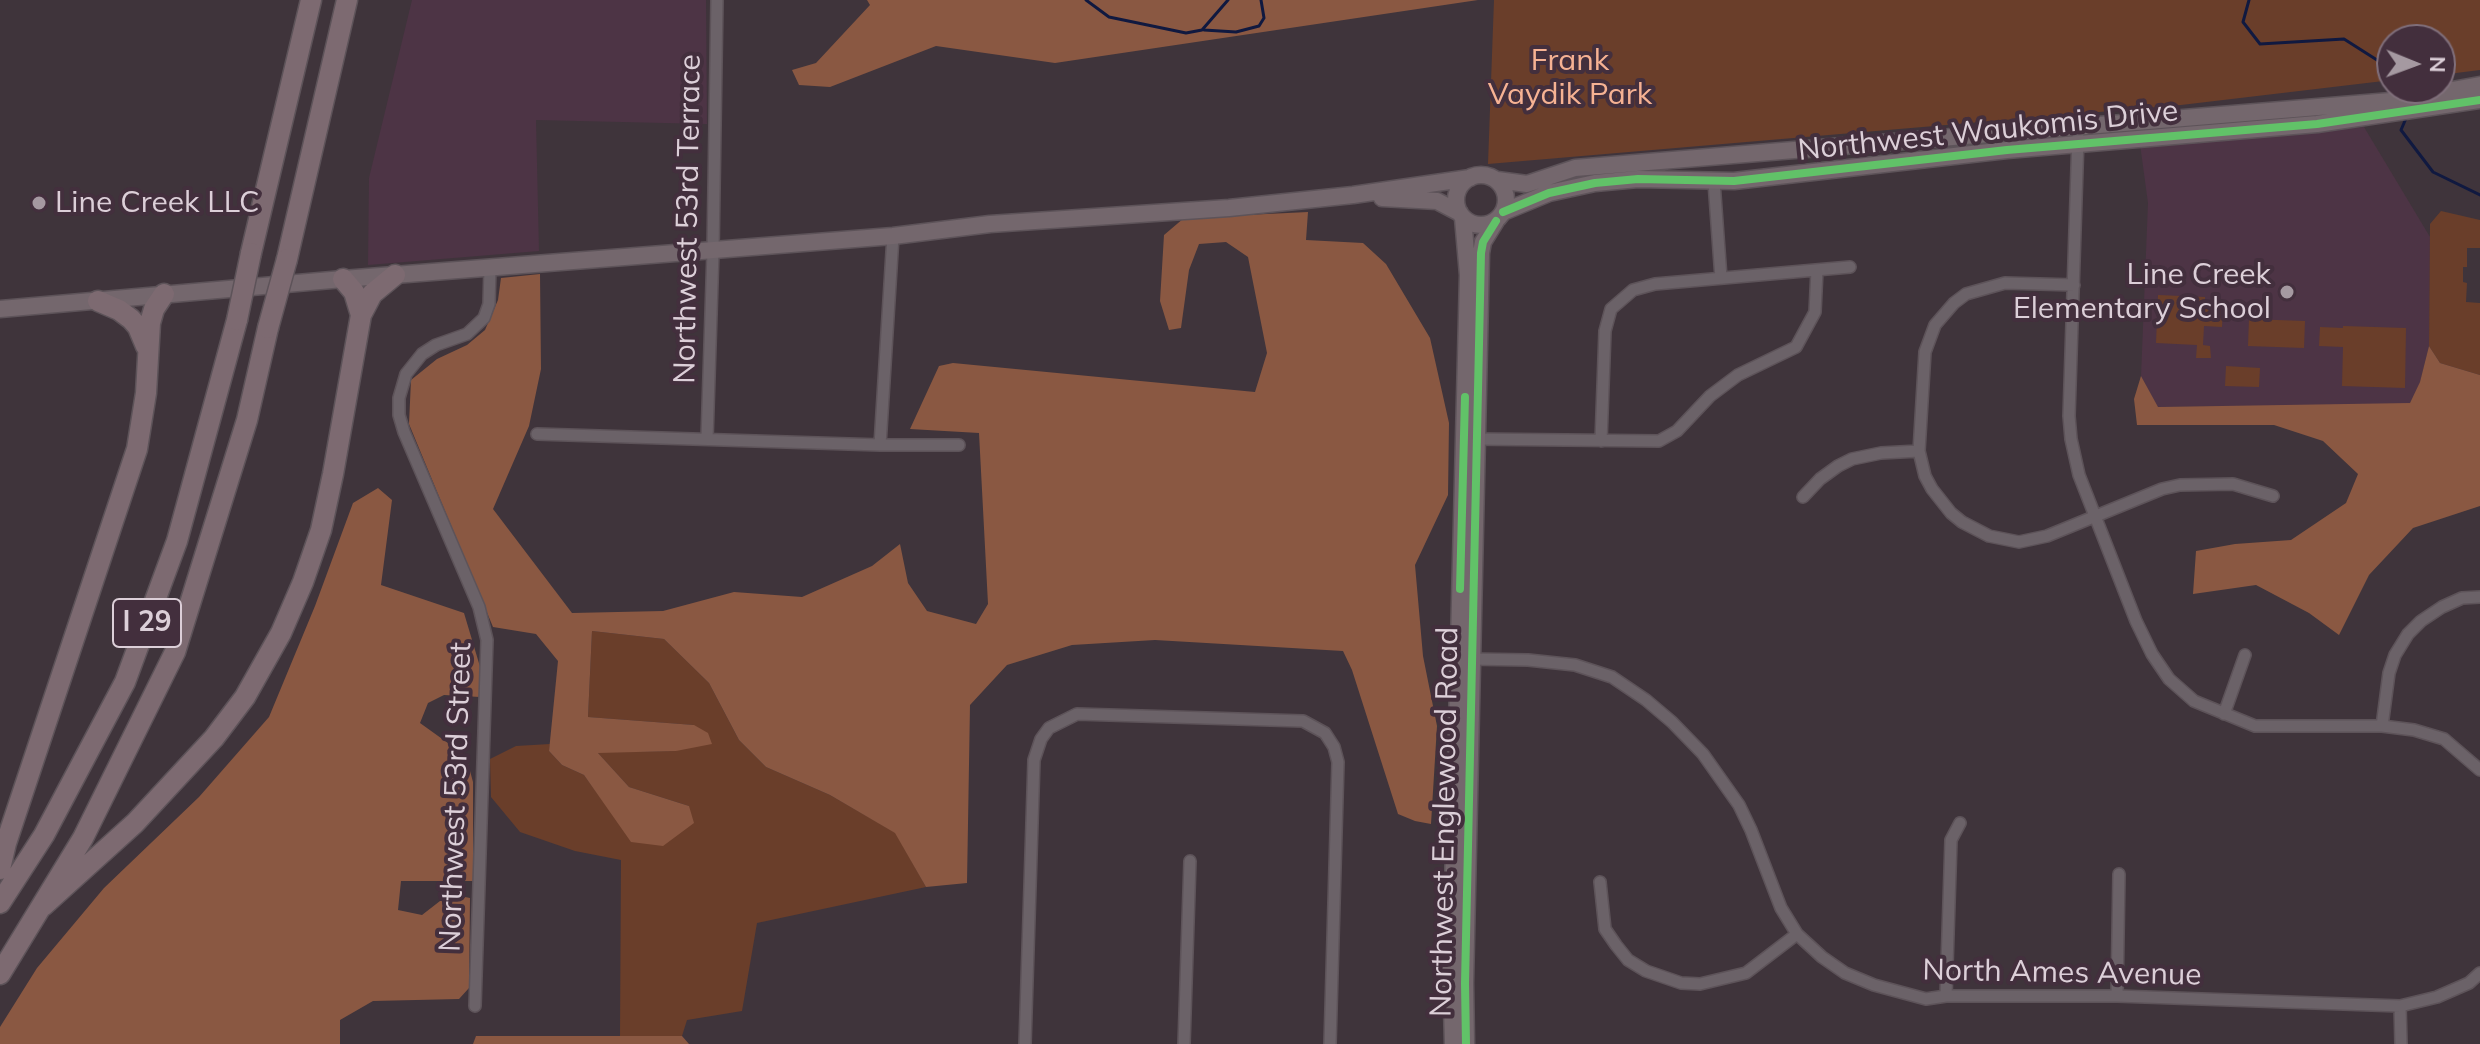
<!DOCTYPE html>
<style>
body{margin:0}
#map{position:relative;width:2480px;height:1044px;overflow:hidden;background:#3f343b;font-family:Mulish,sans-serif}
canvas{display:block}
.north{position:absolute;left:2376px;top:24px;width:80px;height:80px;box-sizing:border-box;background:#432f3d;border:2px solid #806f7b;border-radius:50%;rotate:91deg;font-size:22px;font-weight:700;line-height:32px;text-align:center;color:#dccfd8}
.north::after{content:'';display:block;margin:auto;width:28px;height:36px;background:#a599a1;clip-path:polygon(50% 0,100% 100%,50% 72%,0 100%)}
</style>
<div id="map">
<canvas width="2480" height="1044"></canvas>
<div class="north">N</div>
</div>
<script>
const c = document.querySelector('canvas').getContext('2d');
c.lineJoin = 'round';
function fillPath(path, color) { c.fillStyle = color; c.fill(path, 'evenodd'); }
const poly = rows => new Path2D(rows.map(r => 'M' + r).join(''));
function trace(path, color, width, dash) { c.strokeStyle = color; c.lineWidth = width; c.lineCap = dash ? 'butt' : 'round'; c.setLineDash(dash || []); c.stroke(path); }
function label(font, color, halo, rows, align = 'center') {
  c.font = font + ' Mulish,sans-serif'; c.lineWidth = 8; c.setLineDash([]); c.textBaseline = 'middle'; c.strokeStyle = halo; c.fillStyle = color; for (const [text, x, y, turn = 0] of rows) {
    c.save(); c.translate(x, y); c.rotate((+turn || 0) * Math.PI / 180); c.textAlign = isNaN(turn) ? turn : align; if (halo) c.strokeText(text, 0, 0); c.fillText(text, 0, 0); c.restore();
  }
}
fillPath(poly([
 [412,0,706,0,707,124,536,120,539,251,368,265,369,178],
 [2364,127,2430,237,2429,346,2419,387,2410,403,2406,406,2157,407,2141,376,2148,203,2140,144]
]), '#4d3445');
fillPath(poly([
 [1494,0,2480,0,2480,70,2440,75,2440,40,2392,40,2392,80,2181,105,1488,164],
 [2441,211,2480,220,2480,248,2467,248,2467,267,2463,267,2463,282,2467,283,2466,302,2480,303,2480,375,2440,363,2429,346,2430,224],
 [2158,295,2205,297,2205,307,2223,308,2222,327,2204,326,2203,345,2210,346,2211,358,2196,358,2197,345,2156,343],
 [2249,319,2305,321,2304,348,2248,346],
 [2343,326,2406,328,2405,388,2342,386,2343,347,2319,346,2320,327,2343,328],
 [2226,366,2260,368,2259,387,2225,386],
 [592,631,664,639,709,683,739,740,766,767,830,795,896,833,926,887,757,923,742,1011,687,1020,682,1036,620,1036,621,860,575,851,520,832,491,797,490,759,516,746,550,744,549,751,562,765,584,775,603,801,689,806,629,787,597,752,676,751,694,725,588,717]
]), '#6a3e2a');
fillPath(poly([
 [867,0,1478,0,1055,63,936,46,830,87,799,85,792,70,816,63,870,5],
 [1308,212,1306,240,1363,243,1386,264,1430,338,1449,423,1448,495,1415,565,1423,656,1437,726,1431,824,1415,821,1398,814,1352,670,1343,651,1155,640,1072,645,1007,665,970,705,967,883,926,887,895,833,830,795,766,767,739,740,709,683,664,639,592,631,588,717,694,725,708,733,712,744,676,751,598,753,629,787,689,806,694,823,663,846,631,842,584,775,562,765,549,751,558,661,536,634,493,627,409,424,411,380,437,359,467,345,485,330,498,300,501,278,540,274,541,369,529,426,493,509,572,613,663,611,734,592,802,597,872,566,900,544,908,583,927,611,976,624,988,604,979,433,910,429,939,366,953,363,1255,392,1267,353,1248,257,1226,242,1199,244,1189,270,1181,328,1169,330,1160,301,1164,235,1184,218],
 [2429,346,2440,363,2480,375,2480,506,2413,528,2369,575,2339,635,2309,613,2256,585,2193,594,2196,551,2235,544,2291,540,2346,503,2358,474,2323,441,2274,425,2137,425,2134,399,2141,376,2158,407,2410,403,2420,382],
 [378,488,392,500,381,585,464,613,481,670,480,697,444,695,428,703,420,723,466,756,473,782,473,881,401,881,398,910,422,915,440,901,465,897,470,898,469,988,459,999,373,1001,340,1020,340,1044,0,1044,0,1027,37,968,104,888,199,797,269,717,315,606,353,503],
 [476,1036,682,1036,689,1044,473,1044]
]), '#8a5842');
trace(poly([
 [1086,0,1109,17,1186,33,1202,30,1228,0],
 [2249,0,2243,22,2260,44,2344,39,2388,67,2392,74],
 [1204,30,1236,32,1259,26,1264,18,1261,0],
 [2407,116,2401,130,2433,172,2480,195]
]), '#101940', 3);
const minor = poly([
 [2078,137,2069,416,2071,439,2079,475,2136,621,2152,654,2169,679,2194,701,2255,726,2382,726,2414,730,2444,739,2480,770],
 [1714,182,1721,278],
 [2074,285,2005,283,1966,294,1954,303,1935,325,1925,352,1919,451,1925,476,1932,489,1951,513,1962,522,1989,536,2019,542,2047,536,2162,489,2180,485,2233,484,2273,496],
 [537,434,880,445,959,445],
 [707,439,713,251,717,0],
 [1472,439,1659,441,1677,431,1710,396,1738,375,1796,347,1815,312,1817,270],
 [1601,441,1605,331,1611,309,1633,290,1655,284,1850,267],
 [880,445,893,236],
 [1803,497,1820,479,1838,466,1852,459,1881,453,1919,451],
 [1468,659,1528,660,1575,665,1612,677,1646,700,1672,722,1703,754,1739,805,1751,830,1781,908,1797,934,1822,957,1845,973,1874,985,1926,999,1946,996,2117,996,2400,1006,2437,997,2469,983,2480,973],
 [2224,714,2245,655],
 [2382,726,2389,673,2395,655,2408,634,2421,621,2442,607,2462,598,2480,597],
 [1600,882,1605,929,1616,945,1628,960,1646,971,1681,983,1700,984,1746,973,1797,934],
 [1946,996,1951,840,1960,823],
 [2117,996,2119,874],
 [475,1006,487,640,479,607,404,432,399,415,399,398,406,374,422,354,436,345,467,334,484,318,489,304,490,268],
 [2400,1006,2401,1044],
 [1025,1044,1034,760,1041,739,1049,728,1077,714,1303,721,1325,733,1334,747,1338,762,1330,1044],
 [1184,1044,1190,861]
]);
const secondary = poly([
 '1456 200a25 25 0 1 1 50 0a25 25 0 1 1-50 0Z',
 [1497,180,1527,184,1575,168,2391,101,2480,85],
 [1382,198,1437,201,1460,213],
 [1503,212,1549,193,1595,183,1638,179,1734,181,2007,150,2317,124,2480,100],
 [0,309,343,279,893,236,990,224,1229,208,1353,195,1470,178],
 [1453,1044,1451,969,1468,275,1463,218],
 [1466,1044,1465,983,1481,253,1483,242,1496,221]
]);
const motorway = poly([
 [251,253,311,0],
 [287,259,347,0],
 [98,301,119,310,131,319,138,327,146,346],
 [361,315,372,294,395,275],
 [0,869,6,843,137,449,146,393,150,323,154,309,164,294],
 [0,903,44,835,125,682,177,541,237,320],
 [43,906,135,823,214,738,245,697,281,633,303,582,321,530,333,474,361,315,354,292,343,279],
 [0,974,83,838,175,652,247,420,268,328]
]);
trace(minor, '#5d5359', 14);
trace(secondary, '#5d5359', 19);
trace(motorway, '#5d5359', 23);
trace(minor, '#6b6268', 11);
trace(secondary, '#74676d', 16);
trace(motorway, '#7d6a71', 20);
const motorwayBridge = poly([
 [237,320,251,253],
 [268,328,287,259]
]);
trace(motorwayBridge, '#5d5359', 23, []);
trace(motorwayBridge, '#7d6a71', 20);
trace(poly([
 [1503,212,1549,193,1595,183,1638,179,1734,181,2007,150,2317,124,2480,100],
 [1460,589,1465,397],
 [1466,1044,1465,983,1481,253,1483,242,1496,221]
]), '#61c268', 8);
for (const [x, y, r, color] of [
 [39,203,8,"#a599a1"],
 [2287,292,8,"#a599a1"]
]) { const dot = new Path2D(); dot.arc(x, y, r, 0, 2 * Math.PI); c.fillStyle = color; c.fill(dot); trace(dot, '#432f3d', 3); }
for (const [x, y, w] of [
 [147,623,68]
]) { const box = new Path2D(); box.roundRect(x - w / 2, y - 24, w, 48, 6); c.fillStyle = '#432f3d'; c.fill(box); trace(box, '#dccfd8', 2); }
label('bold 28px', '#dccfd8', null, [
 ["I 29",147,623]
]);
label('30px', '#f6b293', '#432f3d', [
 ["Frank",1570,61],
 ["Vaydik Park",1570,95]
]);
label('30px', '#dccfd8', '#432f3d', [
 ["Northwest Waukomis Drive",1988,131,-6],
 ["Northwest 53rd Terrace",688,219,-89],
 ["Northwest 53rd Street",456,797,-88],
 ["Northwest Englewood Road",1445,822,-89],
 ["North Ames Avenue",2062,973,1]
]);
label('30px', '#dccfd8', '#432f3d', [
 ["Line Creek LLC",55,203],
 ["Line Creek",2271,275,"right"],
 ["Elementary School",2271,309,"right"]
], 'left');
</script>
